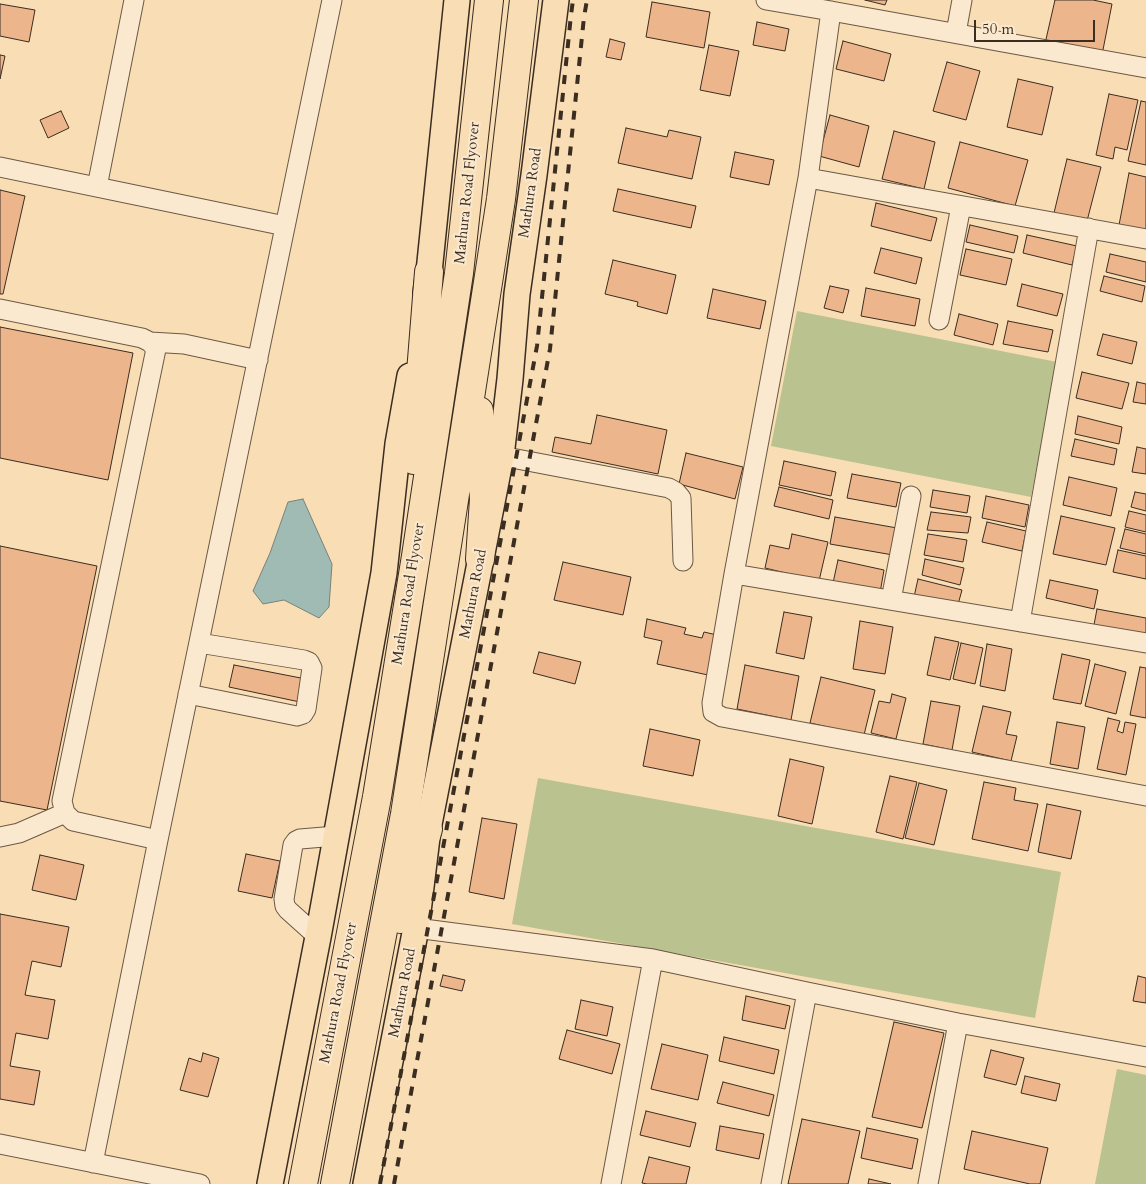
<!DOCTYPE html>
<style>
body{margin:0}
#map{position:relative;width:1146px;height:1184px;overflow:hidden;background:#f9ddb5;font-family:Cardo,serif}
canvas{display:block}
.scale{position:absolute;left:974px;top:20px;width:121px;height:22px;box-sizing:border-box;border:2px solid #3b2d20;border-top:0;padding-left:6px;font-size:15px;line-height:18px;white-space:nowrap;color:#3b2d20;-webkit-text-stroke:4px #fbe9cf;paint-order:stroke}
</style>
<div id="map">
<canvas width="1146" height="1184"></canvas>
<div class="scale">50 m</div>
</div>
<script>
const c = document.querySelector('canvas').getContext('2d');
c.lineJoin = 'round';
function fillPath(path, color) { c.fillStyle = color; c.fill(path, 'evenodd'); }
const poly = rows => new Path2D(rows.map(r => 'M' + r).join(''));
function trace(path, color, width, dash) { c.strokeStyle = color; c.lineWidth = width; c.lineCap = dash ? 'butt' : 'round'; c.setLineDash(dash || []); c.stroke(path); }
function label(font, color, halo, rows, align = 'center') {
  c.font = font + ' Cardo,serif'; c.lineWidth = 4; c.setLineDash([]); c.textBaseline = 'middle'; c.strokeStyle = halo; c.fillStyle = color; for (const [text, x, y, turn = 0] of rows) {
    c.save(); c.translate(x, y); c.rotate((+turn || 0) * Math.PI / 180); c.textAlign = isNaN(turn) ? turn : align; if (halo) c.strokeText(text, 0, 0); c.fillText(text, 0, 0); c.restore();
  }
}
fillPath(poly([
 [797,311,1057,362,1031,497,771,446],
 [538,778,1061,872,1035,1018,512,924],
 [1117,1069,1146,1075,1146,1184,1095,1184]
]), '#bac290');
const water = poly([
 [303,499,332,564,329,607,319,618,284,600,263,604,253,591,270,553,288,502,303,499]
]);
fillPath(water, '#9fbbb4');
trace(water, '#778279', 1);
const building = poly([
 [865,0,887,0,885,5,865,0],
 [1055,0,1093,0,1112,4,1101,60,1044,48,1055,0],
 [652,2,710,12,704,48,646,37,652,2],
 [0,4,35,10,29,42,0,36,0,4],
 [757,22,789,29,785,51,753,45,757,22],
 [610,39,625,43,621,60,606,57,610,39],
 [843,41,891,54,884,81,836,69,843,41],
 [709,45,739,51,730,96,700,90,709,45],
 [0,55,5,56,0,79,0,55],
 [947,62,980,71,966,120,933,111,947,62],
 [1018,79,1053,87,1042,135,1007,127,1018,79],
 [1109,94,1138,100,1127,150,1115,147,1113,159,1096,155,1109,94],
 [1141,101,1146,102,1146,165,1128,161,1141,101],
 [61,111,69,128,48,138,40,120,61,111],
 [830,115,869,126,859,167,819,156,830,115],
 [626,128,667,137,669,130,701,137,692,179,618,163,626,128],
 [894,131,935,142,924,189,882,179,894,131],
 [960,142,1028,160,1015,206,948,188,960,142],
 [735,152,774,160,769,185,730,177,735,152],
 [1067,159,1101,167,1087,221,1054,213,1067,159],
 [1129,173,1146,177,1146,230,1119,225,1129,173],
 [618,189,696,206,691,228,613,211,618,189],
 [0,190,25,196,3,294,0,294,0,190],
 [876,203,937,218,931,241,871,226,876,203],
 [970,225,1018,236,1014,253,966,242,970,225],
 [1027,235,1077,246,1072,265,1023,253,1027,235],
 [881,248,922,258,916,284,874,273,881,248],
 [966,249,1012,259,1006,285,960,275,966,249],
 [1110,254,1146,262,1146,282,1106,272,1110,254],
 [613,260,676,275,667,314,637,306,638,302,605,294,613,260],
 [1104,276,1145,286,1142,302,1100,291,1104,276],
 [1022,284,1063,294,1057,316,1017,306,1022,284],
 [830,286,849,290,843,313,824,308,830,286],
 [866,288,920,299,915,326,861,316,866,288],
 [713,289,766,301,760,329,707,318,713,289],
 [959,314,998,324,993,345,954,335,959,314],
 [1008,321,1053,330,1048,352,1003,344,1008,321],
 [0,327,133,353,108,480,0,458,0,327],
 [1103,334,1137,342,1132,364,1097,355,1103,334],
 [1082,372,1129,383,1122,409,1076,398,1082,372],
 [1137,382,1146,384,1146,404,1133,402,1137,382],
 [597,415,667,430,658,474,552,452,555,437,591,444,597,415],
 [1078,416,1122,427,1119,444,1075,434,1078,416],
 [1075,439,1117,449,1114,465,1071,456,1075,439],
 [1137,447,1146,449,1146,474,1132,472,1137,447],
 [686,453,743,467,735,499,679,484,686,453],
 [784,461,836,472,831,496,779,485,784,461],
 [852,474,901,483,896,507,847,498,852,474],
 [1069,477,1117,488,1111,516,1063,505,1069,477],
 [779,487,833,500,829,519,774,506,779,487],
 [933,490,970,496,967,513,930,507,933,490],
 [1135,492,1146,494,1146,511,1131,507,1135,492],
 [986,496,1029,505,1025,527,982,518,986,496],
 [1129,511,1146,515,1146,532,1125,527,1129,511],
 [931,512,971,517,968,533,927,530,931,512],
 [1061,516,1115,528,1106,565,1053,554,1061,516],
 [835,517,897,528,893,555,830,544,835,517],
 [987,522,1026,531,1022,551,982,542,987,522],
 [1125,529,1146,534,1146,554,1120,548,1125,529],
 [792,534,828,542,819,581,765,568,770,545,789,549,792,534],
 [928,534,967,540,963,562,924,555,928,534],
 [0,546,97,566,47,810,0,801,0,546],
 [1118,550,1146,556,1146,579,1113,572,1118,550],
 [925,559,964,568,960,585,922,575,925,559],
 [838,560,884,570,880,593,833,583,838,560],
 [563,562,631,577,623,615,554,600,563,562],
 [918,579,962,590,957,608,914,597,918,579],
 [1050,580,1098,590,1094,609,1046,598,1050,580],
 [1097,609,1146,618,1146,638,1093,630,1097,609],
 [784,612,812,617,804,659,776,653,784,612],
 [647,619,686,628,684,634,702,638,704,632,717,635,708,675,657,664,662,641,644,637,647,619],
 [860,621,893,627,885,674,853,669,860,621],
 [935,637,959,642,950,680,927,675,935,637],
 [961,643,983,648,975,684,953,679,961,643],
 [987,644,1012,649,1005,691,980,686,987,644],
 [539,652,581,662,575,684,533,673,539,652],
 [1062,654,1090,660,1081,704,1053,699,1062,654],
 [1095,664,1126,672,1116,714,1085,706,1095,664],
 [234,665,306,679,300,702,229,687,234,665],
 [745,665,799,676,791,720,737,709,745,665],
 [1140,667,1146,668,1146,718,1130,715,1140,667],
 [821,677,875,690,864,735,810,723,821,677],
 [892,694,906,698,896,739,871,733,879,701,890,703,892,694],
 [931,701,960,706,952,750,923,744,931,701],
 [983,706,1011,712,1006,734,1017,736,1011,761,972,752,983,706],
 [1108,718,1120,721,1117,731,1123,733,1125,722,1136,724,1126,775,1097,769,1108,718],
 [1057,722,1085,727,1078,769,1050,764,1057,722],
 [650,729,700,740,693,776,643,766,650,729],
 [790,759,824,767,812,824,778,816,790,759],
 [890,776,917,782,903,839,876,832,890,776],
 [984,782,1016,788,1014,800,1038,804,1028,851,972,839,984,782],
 [919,783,947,790,934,845,905,838,919,783],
 [1047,804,1081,811,1071,859,1038,852,1047,804],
 [482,818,517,824,504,899,469,892,482,818],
 [246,854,280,861,272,898,238,891,246,854],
 [40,855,84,865,76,900,32,890,40,855],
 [0,914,69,927,61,967,32,961,25,995,55,1000,48,1039,16,1033,10,1066,40,1071,34,1105,0,1099,0,914],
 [443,975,465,980,462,991,440,986,443,975],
 [1138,976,1146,978,1146,1003,1133,1001,1138,976],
 [746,996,790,1006,785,1029,742,1020,746,996],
 [581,1000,613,1007,607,1036,575,1029,581,1000],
 [894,1022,944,1033,922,1128,872,1117,894,1022],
 [567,1030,620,1044,612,1074,559,1059,567,1030],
 [724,1037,779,1050,774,1074,719,1061,724,1037],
 [662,1044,708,1055,698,1100,651,1089,662,1044],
 [991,1050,1024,1058,1016,1085,984,1077,991,1050],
 [203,1053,219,1058,208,1097,180,1090,189,1058,201,1062,203,1053],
 [1025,1076,1060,1084,1056,1101,1021,1093,1025,1076],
 [723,1082,774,1095,769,1116,717,1103,723,1082],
 [646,1111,696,1123,690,1147,640,1135,646,1111],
 [802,1119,860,1131,848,1184,788,1184,802,1119],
 [720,1126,764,1134,759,1159,716,1150,720,1126],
 [867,1128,918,1139,912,1169,861,1158,867,1128],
 [972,1131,1048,1148,1040,1184,1030,1184,964,1169,972,1131],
 [649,1157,690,1167,686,1184,647,1184,642,1183,649,1157],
 [869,1179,891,1184,868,1184,869,1179]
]);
fillPath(building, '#edb58c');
trace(building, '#3b2d20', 1);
const minor = poly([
 [766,0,831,11,1146,68],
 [831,11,808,178,734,574,712,703,713,712,722,717,1146,796],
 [956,33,962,0],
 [0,167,285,226],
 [808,178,1146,239],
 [97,187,134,0],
 [0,309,142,338,150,342,156,349,62,801,65,813,73,821,158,840],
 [939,320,961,206],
 [150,342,184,344,258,360],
 [501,456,669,488,676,492,681,498,683,561],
 [734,574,1146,643],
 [891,600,911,496],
 [1020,622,1089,228],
 [188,694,297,716,303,714,306,709,312,668,309,662,304,660,199,643],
 [0,837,19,833,65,813],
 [416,928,653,959,807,992,958,1023,1146,1057],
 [318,937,288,910,285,906,284,899,293,845,296,841,300,839,336,836],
 [0,1144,200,1184],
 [93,1163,158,840,332,0],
 [611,1184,653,959],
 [771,1184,807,992],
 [928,1184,958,1023]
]);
const major = poly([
 [426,293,429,272,457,0],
 [270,1184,318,937,384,573,398,444,410,376],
 [366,1184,416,928,428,829,501,456,510,379,517,294,534,175,556,0]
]);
const highway = poly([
 [479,411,484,499,480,559],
 [414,460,429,272],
 [401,919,428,829],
 [303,1184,377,797,416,556,459,273,489,0],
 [335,1184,405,814,501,199,524,0]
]);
trace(minor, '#6a5945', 21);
trace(major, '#3b2d20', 28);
trace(highway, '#3b2d20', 30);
trace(minor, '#fbe9cf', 19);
trace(major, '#f9ddb5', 25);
trace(highway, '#f9ddb5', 28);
trace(poly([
 [380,1184,537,346,571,15,573,0],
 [394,1184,550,349,584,17,587,0]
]), '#3b2d20', 4, [9, 9]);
label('15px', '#3b2d20', '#fbe9cf', [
 ["Mathura Road Flyover",468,193,-84],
 ["Mathura Road",531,193,-82],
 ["Mathura Road Flyover",409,594,-81],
 ["Mathura Road",474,594,-79],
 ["Mathura Road Flyover",339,993,-79],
 ["Mathura Road",403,993,-79]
]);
</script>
